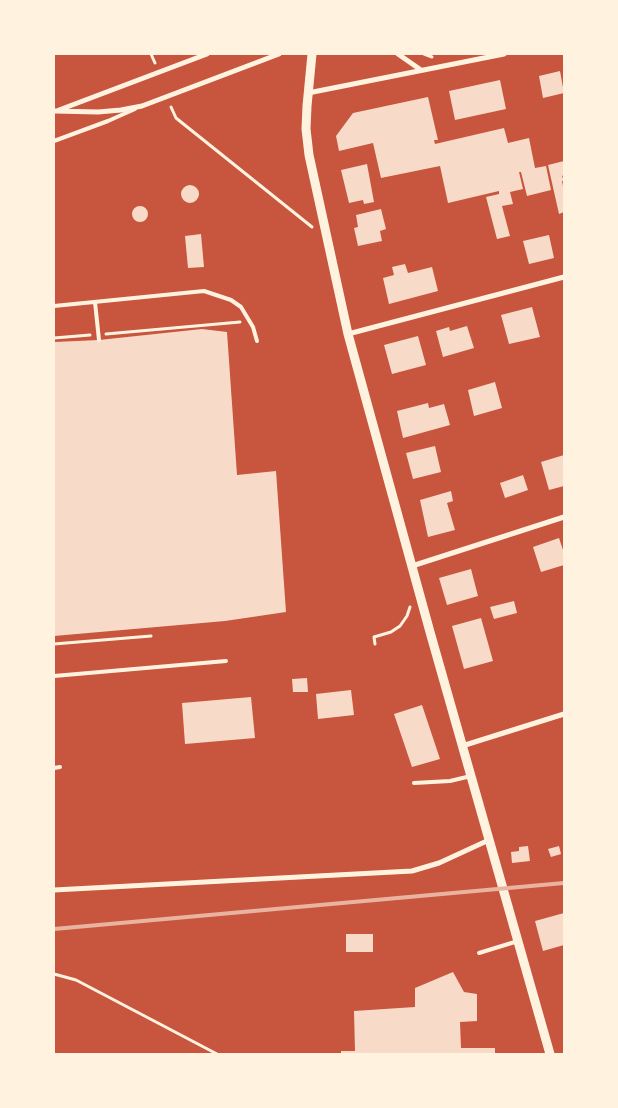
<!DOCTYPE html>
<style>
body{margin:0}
#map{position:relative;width:618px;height:1108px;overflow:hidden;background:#c8553d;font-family:"Work Sans",sans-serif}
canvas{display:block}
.frame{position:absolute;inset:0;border:55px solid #fff3e0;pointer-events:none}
</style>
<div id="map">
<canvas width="618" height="1108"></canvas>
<div class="frame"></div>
</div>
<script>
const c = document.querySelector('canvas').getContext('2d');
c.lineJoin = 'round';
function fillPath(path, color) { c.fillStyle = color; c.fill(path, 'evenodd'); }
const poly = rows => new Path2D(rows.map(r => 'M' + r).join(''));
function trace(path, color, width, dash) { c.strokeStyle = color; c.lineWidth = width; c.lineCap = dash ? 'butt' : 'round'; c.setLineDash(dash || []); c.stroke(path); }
fillPath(poly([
 [560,71,564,93,543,98,539,76],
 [500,80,506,109,455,120,449,91],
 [428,97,438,140,434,140,435,144,504,128,508,143,529,138,535,168,546,166,551,190,527,196,521,172,519,172,523,189,510,192,513,204,502,206,510,236,497,239,486,197,499,194,499,191,448,203,440,166,381,178,373,143,339,151,336,136,353,113],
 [564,161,564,175,562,176,564,181,562,181,564,191,564,212,559,214,548,165],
 [367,164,374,202,364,204,363,200,349,203,341,170],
 '181 194a9 9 0 1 1 18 0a9 9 0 1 1-18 0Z',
 '132 214a8 8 0 1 1 16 0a8 8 0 1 1-16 0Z',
 [381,209,386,229,380,231,382,241,358,246,354,228,358,227,356,215],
 [201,234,204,267,188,268,185,236],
 [549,235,554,258,529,264,523,241],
 [405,264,408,273,432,267,438,291,389,304,383,278,394,275,392,267],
 [532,307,540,337,509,344,501,315],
 [467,326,474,348,443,357,436,331,449,327,450,331],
 [202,329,227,332,237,475,276,471,286,612,225,621,54,636,54,342,99,340],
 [418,336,426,365,392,374,384,345],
 [495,382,502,408,474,416,468,390],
 [428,403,429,408,444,404,450,425,403,438,397,411],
 [435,446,441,472,413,479,406,453],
 [564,455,564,486,549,490,541,462],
 [523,475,528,490,505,498,500,483],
 [451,491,453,501,447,503,455,530,428,537,420,500],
 [559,538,564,553,564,565,541,572,533,547],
 [471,569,478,596,447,605,439,578],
 [514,601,517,613,494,619,490,607],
 [481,618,493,661,464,669,452,626],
 [307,678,308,692,293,692,292,679],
 [351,690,354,715,318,719,316,694],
 [251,697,255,738,185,744,182,703],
 [422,705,440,759,412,767,394,714],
 [528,846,530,861,512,863,511,852,519,851,519,847],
 [559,846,561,854,551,857,548,849],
 [564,913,564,945,543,951,535,921],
 [346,934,373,934,373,952,346,952],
 [453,972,464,992,477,994,477,1021,460,1022,461,1048,495,1048,495,1054,341,1054,341,1051,355,1051,354,1011,415,1007,415,988]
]), '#f7dbc8');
trace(poly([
 [151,54,155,63],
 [424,54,432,57],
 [171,107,176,118,312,227],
 [106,334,240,322],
 [54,338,90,335],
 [54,644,151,636],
 [375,644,374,637,391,632,400,626,407,616,410,607],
 [54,974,76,980,217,1054]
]), '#fff3e0', 3);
trace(poly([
 [54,141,108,121,135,109],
 [95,302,99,340],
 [54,306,204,291,231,300,241,307,253,327,257,341],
 [54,676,226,661],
 [54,768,60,767],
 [414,783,450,781,471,776],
 [479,953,518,941]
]), '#fff3e0', 4);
trace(poly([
 [398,54,421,70],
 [308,93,504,54],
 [59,110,207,54],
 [55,111,98,112,121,110,142,106,279,54],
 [348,334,564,277],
 [412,566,564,517],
 [462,746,564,714],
 [54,890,412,871,439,863,489,840]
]), '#fff3e0', 5);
trace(poly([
 [312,54,307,106,306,129,309,155,348,334,430,632,550,1054]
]), '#fff3e0', 9);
trace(poly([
 [54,929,564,883]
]), '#e9b49f', 4);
</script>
